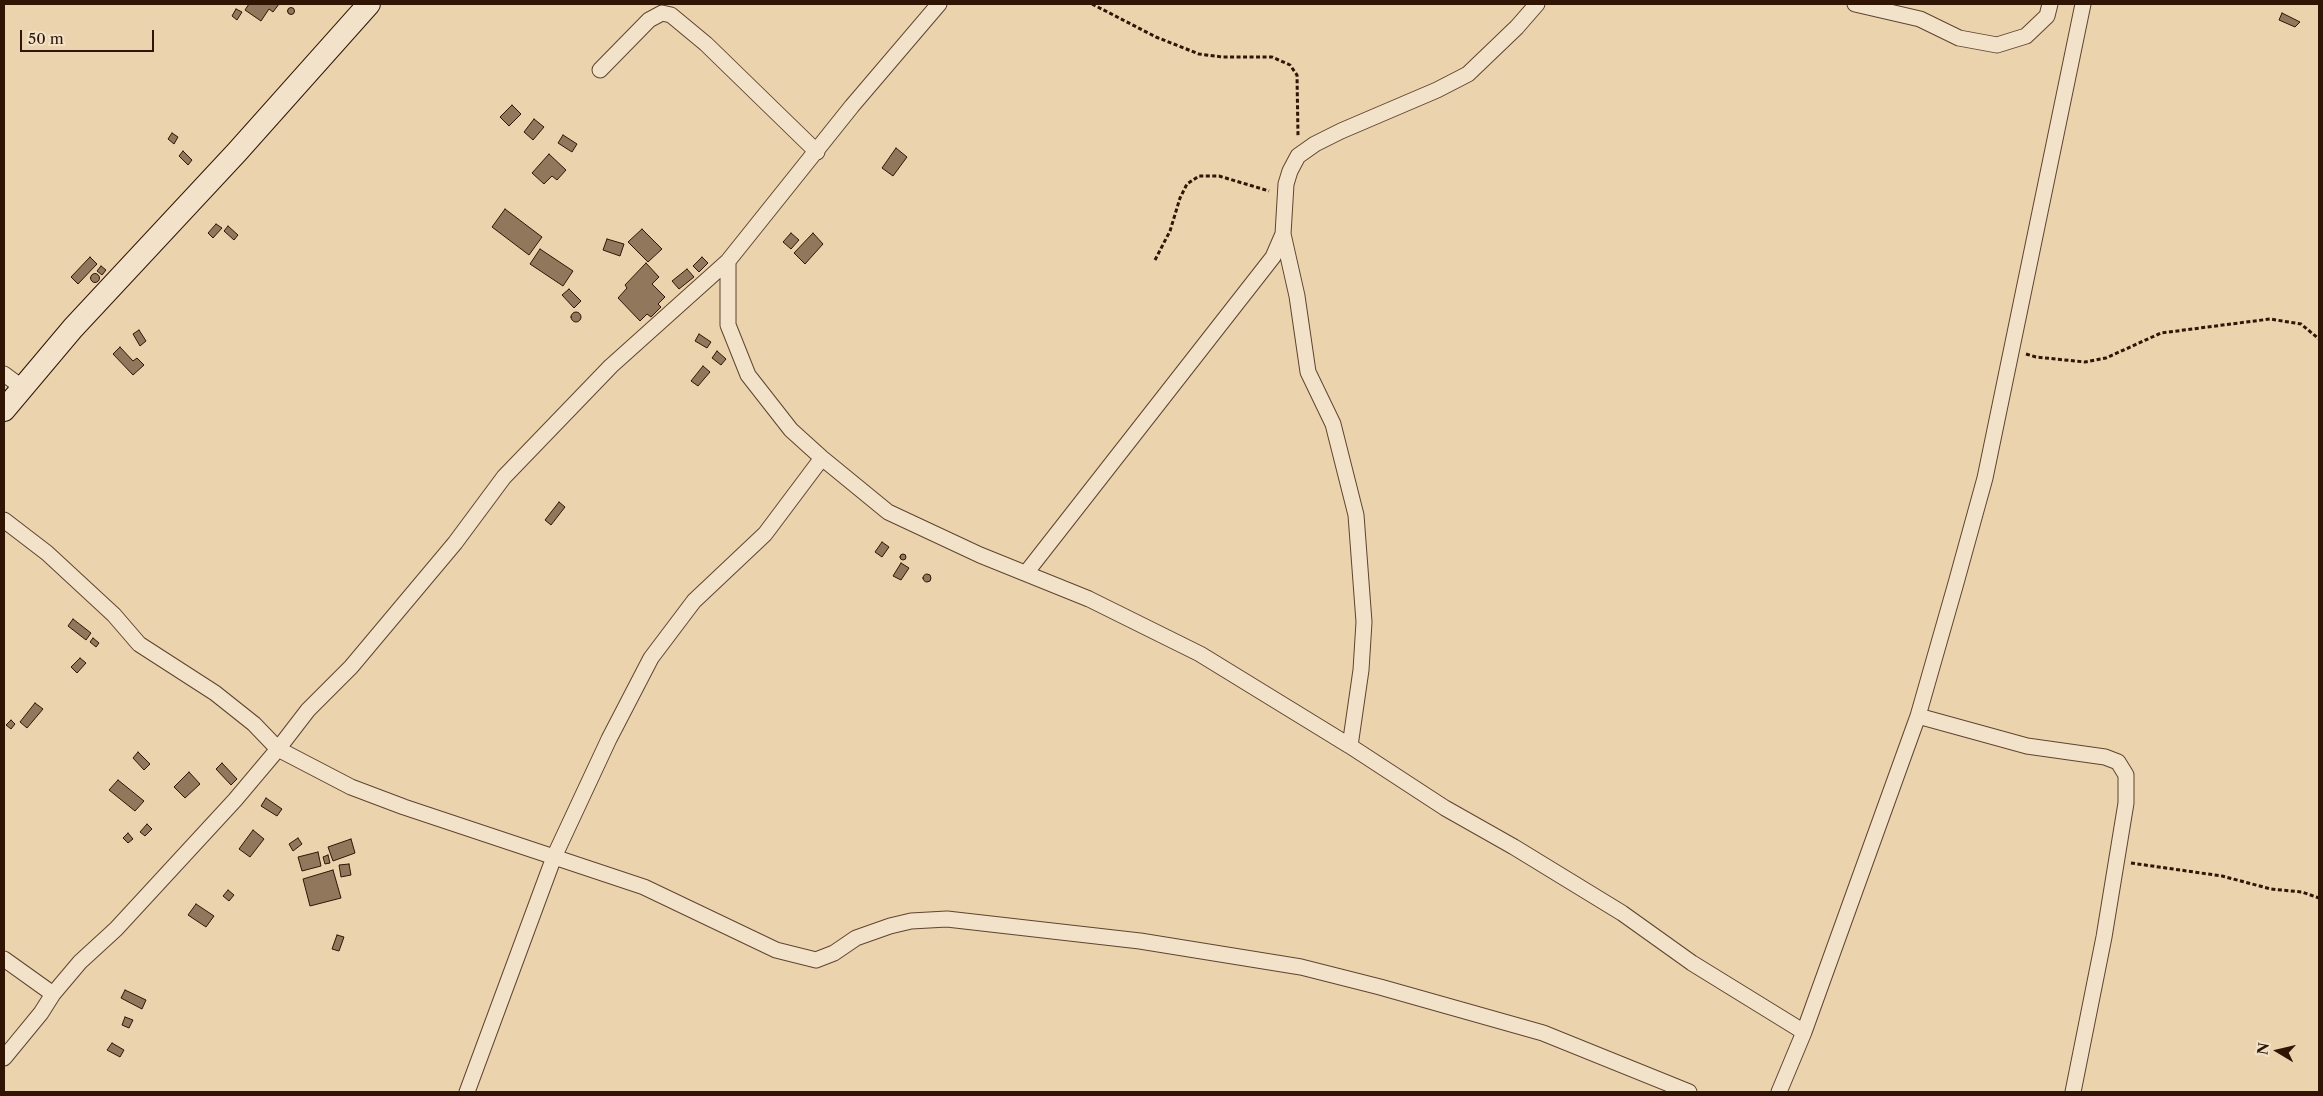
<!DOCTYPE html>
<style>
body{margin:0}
#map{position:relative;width:2323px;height:1096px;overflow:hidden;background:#ebd3ad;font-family:"Libre Caslon Text",serif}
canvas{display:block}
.frame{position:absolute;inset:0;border:5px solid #301505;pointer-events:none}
.north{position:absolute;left:2253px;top:1026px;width:50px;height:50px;-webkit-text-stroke:4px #f2e2ca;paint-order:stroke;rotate:279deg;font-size:14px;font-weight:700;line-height:20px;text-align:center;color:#301505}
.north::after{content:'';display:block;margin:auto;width:18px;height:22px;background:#301505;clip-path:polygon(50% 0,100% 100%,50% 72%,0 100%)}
.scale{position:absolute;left:20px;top:30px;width:134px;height:22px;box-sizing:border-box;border:2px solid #301505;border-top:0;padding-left:6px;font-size:15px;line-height:18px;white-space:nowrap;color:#301505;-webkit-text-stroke:4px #f2e2ca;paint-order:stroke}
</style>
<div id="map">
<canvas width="2323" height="1096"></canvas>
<div class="frame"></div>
<div class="north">N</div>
<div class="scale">50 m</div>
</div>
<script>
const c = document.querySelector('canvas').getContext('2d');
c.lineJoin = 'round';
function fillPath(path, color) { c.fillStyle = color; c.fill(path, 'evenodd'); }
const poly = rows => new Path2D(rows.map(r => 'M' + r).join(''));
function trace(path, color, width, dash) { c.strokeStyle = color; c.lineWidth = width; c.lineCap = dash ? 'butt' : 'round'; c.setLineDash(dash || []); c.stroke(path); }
const building = poly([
 [249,4,279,4,273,12,269,9,261,21,245,10,249,4],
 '287.5 11a3.5 3.5 0 1 1 7 0a3.5 3.5 0 1 1-7 0Z',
 [236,9,242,12,237,20,232,16,236,9],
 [2282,13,2300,22,2295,27,2279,20,2282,13],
 [512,105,521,114,509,126,500,117,512,105],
 [534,119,544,127,533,140,524,132,534,119],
 [172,133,178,137,174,144,168,139,172,133],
 [563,135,577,144,572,152,558,143,563,135],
 [896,148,907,157,893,176,882,168,896,148],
 [183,151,192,160,188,165,179,156,183,151],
 [549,154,566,170,557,180,552,176,544,184,532,173,549,154],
 [505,209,542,237,529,255,492,227,505,209],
 [216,224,222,228,213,238,208,233,216,224],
 [228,226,238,235,234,240,224,231,228,226],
 [642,229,662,249,648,262,628,242,642,229],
 [791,233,799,240,791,249,783,242,791,233],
 [813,233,823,244,805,264,794,253,813,233],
 [607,239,624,244,620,256,603,250,607,239],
 [540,249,573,271,563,286,530,264,540,249],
 [90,257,97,264,78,284,71,277,90,257],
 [702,257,708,263,699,272,693,266,702,257],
 [646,263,659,277,652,284,665,297,658,304,661,307,651,317,647,314,640,321,618,298,627,288,625,285,646,263],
 [101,266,106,270,102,275,97,271,101,266],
 [687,269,694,277,679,289,672,281,687,269],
 '90.5 278a4.5 4.5 0 1 1 9 0a4.5 4.5 0 1 1-9 0Z',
 [569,289,581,301,574,308,562,295,569,289],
 '571 317a5 5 0 1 1 10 0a5 5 0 1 1-10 0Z',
 [139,330,146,341,140,346,133,334,139,330],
 [699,334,711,342,707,348,695,341,699,334],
 [120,347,133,361,137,358,144,365,133,375,113,354,120,347],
 [717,351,726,359,721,365,712,358,717,351],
 [703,366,710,372,698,386,691,381,703,366],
 [559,502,565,507,551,525,545,520,559,502],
 [882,542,889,547,882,557,875,552,882,542],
 '900 557a3 3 0 1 1 6 0a3 3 0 1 1-6 0Z',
 [901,563,909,568,901,580,893,576,901,563],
 '923 578a4 4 0 1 1 8 0a4 4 0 1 1-8 0Z',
 [73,619,91,633,86,640,68,626,73,619],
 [93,638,99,643,96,647,90,642,93,638],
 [80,658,86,663,77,673,71,667,80,658],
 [35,703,43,709,27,728,20,722,35,703],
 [11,720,15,724,11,729,6,725,11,720],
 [138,752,150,764,144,770,133,758,138,752],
 [222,763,237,779,231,785,216,769,222,763],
 [189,772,200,784,185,798,174,787,189,772],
 [118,780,144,801,135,811,109,790,118,780],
 [266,798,282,809,277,816,261,806,266,798],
 [147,824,152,829,145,836,140,832,147,824],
 [253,830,264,839,250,857,239,849,253,830],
 [128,833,133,839,128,843,123,838,128,833],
 [298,838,302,844,293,851,289,844,298,838],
 [351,839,355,853,333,861,328,847,351,839],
 [318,852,321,866,302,871,298,857,318,852],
 [328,855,330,863,325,864,323,857,328,855],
 [349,864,351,875,341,877,339,865,349,864],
 [333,870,341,898,310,906,303,879,333,870],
 [228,890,234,895,229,901,223,896,228,890],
 [196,904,214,916,206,927,188,915,196,904],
 [337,935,344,937,339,951,332,949,337,935],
 [125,990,146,1000,142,1009,121,998,125,990],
 [125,1017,133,1020,129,1028,122,1025,125,1017],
 [112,1043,124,1050,120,1057,107,1050,112,1043]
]);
fillPath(building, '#91785c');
trace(building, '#301505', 1);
const street = poly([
 [1855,4,1920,19,1959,38,1997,45,2026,36,2047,16,2050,4],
 [600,70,649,20,662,13,671,15,706,44,817,152],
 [1283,234,1297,296,1308,372,1333,424,1356,515,1364,622,1361,670,1350,746],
 [728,261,728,325,748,375,791,430,822,458,888,512,980,555,1089,599,1200,654,1350,746,1445,808,1514,847,1622,913,1692,963,1804,1032],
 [4,374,23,388],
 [4,520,47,553,114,615,139,644,215,693,254,724,278,749,351,787,404,807,644,887,776,950,816,960,834,953,856,938,890,926,911,921,947,919,1140,941,1301,967,1380,987,1543,1033,1689,1092],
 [1026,573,1273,257,1283,234,1286,184,1290,171,1298,156,1315,144,1341,131,1437,90,1468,74,1517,27,1537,4],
 [1918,716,2027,746,2105,757,2118,762,2126,775,2126,803,2104,937,2073,1092],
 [4,959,53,994],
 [4,1058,41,1013,53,994,80,962,116,929,235,800,278,749,308,710,351,667,455,543,504,477,611,366,728,261,852,106,939,4],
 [467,1092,554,857,609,739,651,658,694,601,765,534,822,458],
 [1779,1092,1804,1032,1918,716,1956,583,1985,478,2083,4]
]);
const secondary = poly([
 [4,410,73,328,237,152,369,4]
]);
trace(street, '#5f442f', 17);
trace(secondary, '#301505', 24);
trace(poly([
 [1092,4,1156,37,1199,54,1222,57,1272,57,1290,65,1297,75,1298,136],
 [1155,260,1170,231,1180,198,1187,184,1199,176,1219,176,1269,191],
 [2026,354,2036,357,2085,362,2106,358,2161,333,2270,319,2301,324,2319,339],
 [2131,863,2222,876,2271,889,2302,892,2319,898]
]), '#301505', 3, [4, 2.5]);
trace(street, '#f2e2ca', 15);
trace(secondary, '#f2e2ca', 22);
</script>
